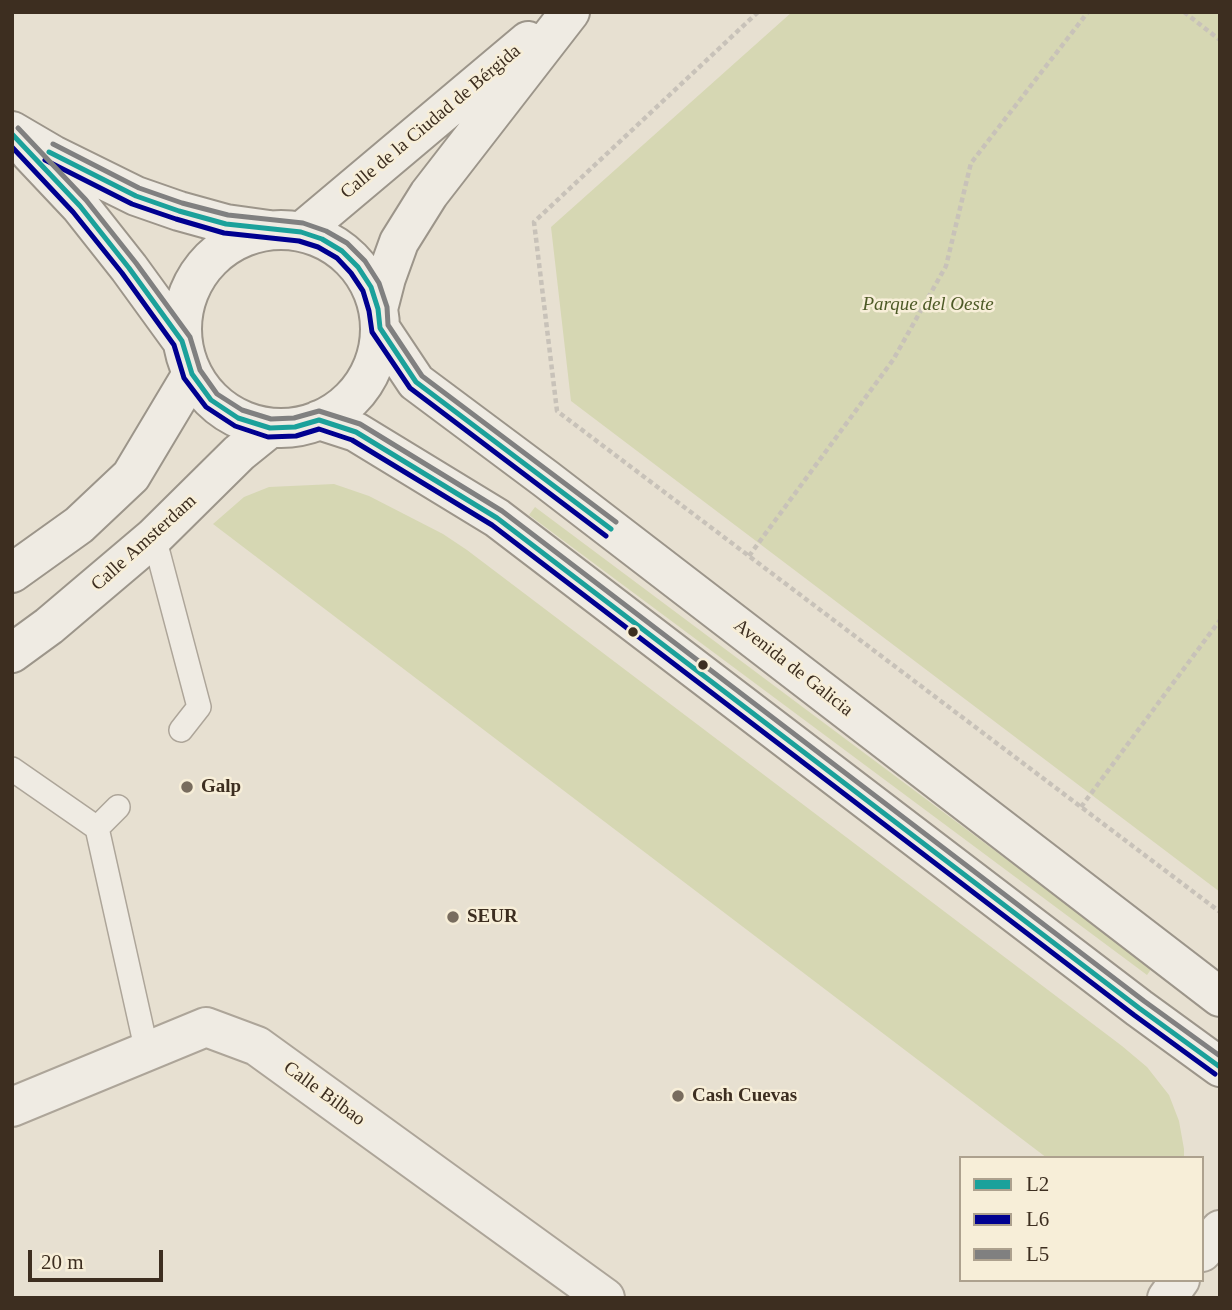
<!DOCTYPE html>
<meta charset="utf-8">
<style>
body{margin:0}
#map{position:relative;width:1232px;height:1310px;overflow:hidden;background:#e7e0d1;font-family:"Times New Roman",serif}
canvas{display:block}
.frame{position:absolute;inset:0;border:14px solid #3d2e20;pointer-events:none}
.legend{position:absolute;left:959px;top:1156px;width:245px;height:126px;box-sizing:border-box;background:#f7eed8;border:2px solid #ada18e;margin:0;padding:9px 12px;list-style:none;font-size:21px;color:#3d2e20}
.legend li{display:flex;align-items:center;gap:14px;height:35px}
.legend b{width:35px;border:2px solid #ada18e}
.scale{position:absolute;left:28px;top:1250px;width:135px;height:32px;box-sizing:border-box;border:4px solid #3d2e20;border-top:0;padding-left:9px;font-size:21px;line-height:24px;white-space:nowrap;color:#3d2e20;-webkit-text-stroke:5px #f7eed8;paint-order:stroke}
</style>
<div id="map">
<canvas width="1232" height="1310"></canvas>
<div class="frame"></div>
<ul class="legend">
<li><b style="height:9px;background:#1ba19b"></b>L2</li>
<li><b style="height:9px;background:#000090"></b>L6</li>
<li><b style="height:9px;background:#808080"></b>L5</li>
</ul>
<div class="scale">20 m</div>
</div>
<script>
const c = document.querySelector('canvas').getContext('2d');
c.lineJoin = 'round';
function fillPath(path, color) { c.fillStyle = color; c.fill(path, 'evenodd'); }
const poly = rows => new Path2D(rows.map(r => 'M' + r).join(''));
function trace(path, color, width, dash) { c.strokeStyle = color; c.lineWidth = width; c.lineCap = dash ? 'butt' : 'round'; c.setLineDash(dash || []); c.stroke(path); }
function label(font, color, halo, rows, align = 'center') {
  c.font = font + ' "Times New Roman",serif'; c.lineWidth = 5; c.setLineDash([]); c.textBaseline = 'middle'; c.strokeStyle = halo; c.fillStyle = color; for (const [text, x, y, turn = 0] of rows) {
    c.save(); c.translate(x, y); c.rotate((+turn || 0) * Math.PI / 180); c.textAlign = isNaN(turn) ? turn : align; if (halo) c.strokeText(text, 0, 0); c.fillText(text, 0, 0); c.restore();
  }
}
fillPath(poly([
 [792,12,1220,12,1220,892,571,401,551,227],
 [334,484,369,496,443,534,467,550,1122,1046,1147,1067,1169,1095,1179,1121,1184,1149,1184,1158,1047,1158,213,524,244,497,269,487],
 [535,507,1152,968,1147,975,529,515]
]), '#d6d7b3');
const lane = poly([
 [154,537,199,707,181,730],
 [12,769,97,828,118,807],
 [97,828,147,1052]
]);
const street = poly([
 [12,1107,206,1027,257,1046,605,1298],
 [1202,1252,1220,1230],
 [1167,1298,1180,1280]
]);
const secondary = poly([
 [12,131,53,155,136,196,179,211,226,224,269,230],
 [30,153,80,206,129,268,182,341],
 '182 329a99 99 0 1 1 198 0a99 99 0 1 1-198 0Z',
 [301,232,528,41],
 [378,309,386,278,399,242,429,194,570,12],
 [380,328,416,382,546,479,1220,997],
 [319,420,356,432,497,518,1139,1008,1220,1067],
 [12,573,79,525,131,476,192,374],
 [12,653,49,626,154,537,239,453,270,428]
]);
trace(lane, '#ada599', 26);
trace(street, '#ada599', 42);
trace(secondary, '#9c958a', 42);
trace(poly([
 [758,12,534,222,557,411,1220,912],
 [1184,12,1220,40],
 [749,556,893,360,946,266,971,163,1088,12],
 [1081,807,1220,620]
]), '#c8c2b9', 4.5, [5, 3.5]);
trace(lane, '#efebe3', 23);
trace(street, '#efebe3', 38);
trace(secondary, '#efebe3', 38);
trace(poly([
 [12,134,80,206,129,268,182,341,192,374,211,400,238,418,270,428,295,427,319,420,356,432,497,518,1139,1008,1220,1067],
 [49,152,136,196,179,211,226,224,301,232,322,239,342,251,358,267,371,287,378,309,380,328,416,382,611,529]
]), '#1ba19b', 5);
trace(poly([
 [12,147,73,212,122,273,174,345,184,378,206,407,235,426,268,437,296,436,319,429,352,440,492,525,1134,1015,1215,1074],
 [45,160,132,204,176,219,224,233,299,241,318,247,337,258,351,273,363,291,369,311,372,332,410,388,606,536]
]), '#000090', 5);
trace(poly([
 [18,128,86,200,136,263,190,337,200,370,217,394,242,410,271,419,294,418,319,411,360,424,502,511,1144,1001,1220,1056],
 [53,144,139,188,182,203,228,215,303,223,326,231,347,243,365,261,379,283,387,307,388,325,422,376,616,522]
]), '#808080', 5);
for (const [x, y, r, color] of [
 [633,632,6,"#3d2e20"],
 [703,665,6,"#3d2e20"],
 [187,787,7,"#786c5e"],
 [453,917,7,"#786c5e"],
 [678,1096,7,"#786c5e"]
]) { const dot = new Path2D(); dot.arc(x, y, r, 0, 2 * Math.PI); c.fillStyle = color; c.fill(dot); trace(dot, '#f7eed8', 2.5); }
label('19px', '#3d2e20', '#f7eed8', [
 ["Calle de la Ciudad de Bérgida",431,122,-40],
 ["Calle Amsterdam",144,543,-42],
 ["Avenida de Galicia",793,668,38],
 ["Calle Bilbao",324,1094,36]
]);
label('italic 19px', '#4d5a26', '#f7eed8', [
 ["Parque del Oeste",928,305]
]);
label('bold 19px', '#3d2e20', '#f7eed8', [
 ["Galp",201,787],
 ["SEUR",467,917],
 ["Cash Cuevas",692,1096]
], 'left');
</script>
